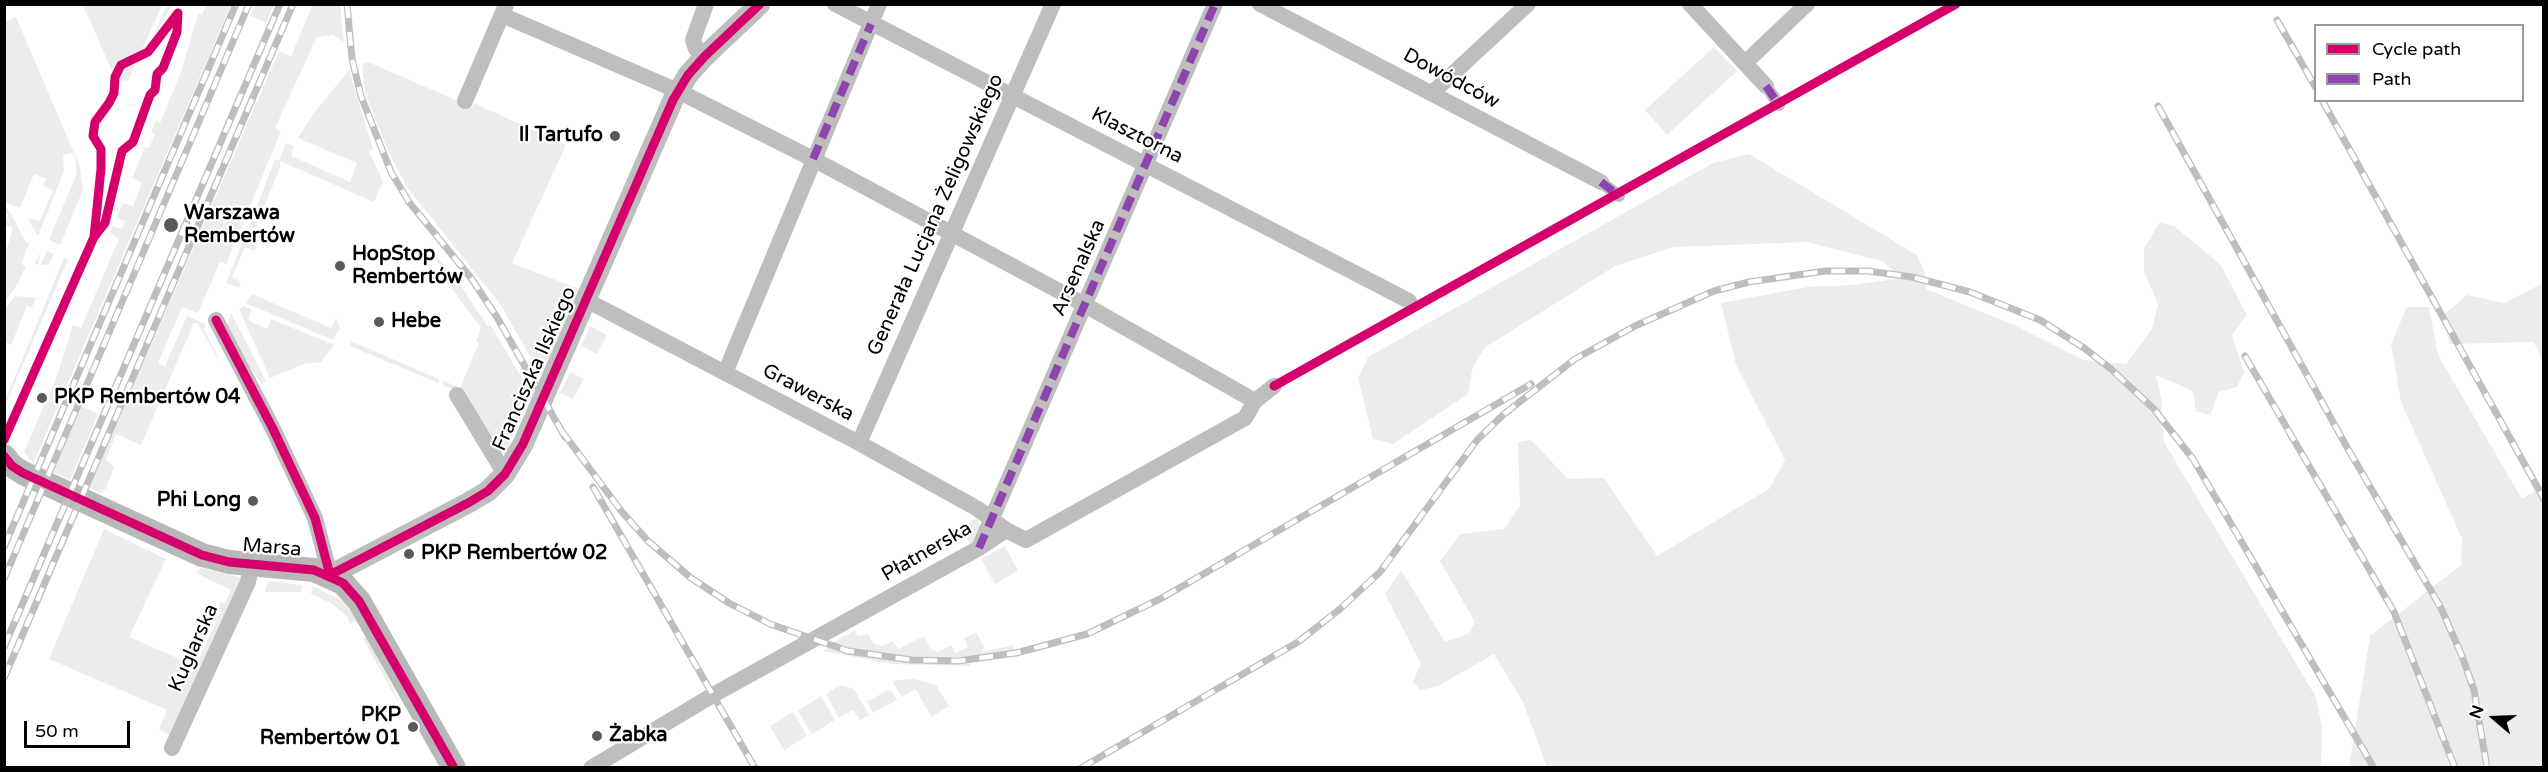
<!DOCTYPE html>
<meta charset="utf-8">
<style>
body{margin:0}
#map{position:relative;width:2548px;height:772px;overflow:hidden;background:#fff;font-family:"Varela Round",sans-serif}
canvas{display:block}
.frame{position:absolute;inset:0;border:6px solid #000;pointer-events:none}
.legend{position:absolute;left:2314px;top:24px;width:210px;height:78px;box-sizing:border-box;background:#fff;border:2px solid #999;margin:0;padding:8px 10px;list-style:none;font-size:18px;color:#000}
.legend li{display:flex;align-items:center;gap:12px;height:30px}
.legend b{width:30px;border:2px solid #999}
.north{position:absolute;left:2464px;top:688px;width:60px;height:60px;-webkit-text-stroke:4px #fff;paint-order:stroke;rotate:289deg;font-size:16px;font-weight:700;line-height:24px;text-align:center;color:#000}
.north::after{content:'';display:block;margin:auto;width:21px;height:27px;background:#000;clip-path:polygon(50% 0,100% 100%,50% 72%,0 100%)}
.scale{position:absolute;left:24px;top:721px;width:106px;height:27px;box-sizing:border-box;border:3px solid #000;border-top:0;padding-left:8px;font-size:18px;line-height:21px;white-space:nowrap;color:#000;-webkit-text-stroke:4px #fff;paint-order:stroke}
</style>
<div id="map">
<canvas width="2548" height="772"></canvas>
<div class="frame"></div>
<ul class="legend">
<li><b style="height:8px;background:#d6006c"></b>Cycle path</li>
<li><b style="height:8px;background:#8e44ad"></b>Path</li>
</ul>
<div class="north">N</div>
<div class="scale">50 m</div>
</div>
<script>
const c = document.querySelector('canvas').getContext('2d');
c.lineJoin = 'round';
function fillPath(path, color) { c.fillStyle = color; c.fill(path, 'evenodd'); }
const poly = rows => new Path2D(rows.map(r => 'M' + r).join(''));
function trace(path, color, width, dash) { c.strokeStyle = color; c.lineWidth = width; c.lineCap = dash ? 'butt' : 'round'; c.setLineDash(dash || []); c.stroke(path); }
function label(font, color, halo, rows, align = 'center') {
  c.font = font + ' "Varela Round",sans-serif'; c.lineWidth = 4.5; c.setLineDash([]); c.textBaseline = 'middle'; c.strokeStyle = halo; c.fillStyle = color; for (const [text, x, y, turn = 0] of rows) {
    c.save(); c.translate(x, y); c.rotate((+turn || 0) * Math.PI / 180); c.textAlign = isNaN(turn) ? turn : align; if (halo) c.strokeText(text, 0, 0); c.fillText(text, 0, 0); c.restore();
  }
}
fillPath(poly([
 [255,4,274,5,266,23,250,16],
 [313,4,340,5,344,42,333,35,317,37,275,128,281,131,226,264,220,262,198,313,182,307,158,363,165,366,187,316,206,324,204,329,223,367,197,323,194,323,141,445,116,434,106,459,114,468,106,488,101,493,89,488,279,51,291,56],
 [83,5,162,5,128,81,116,80],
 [167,5,173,5,153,37],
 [206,5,231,5,33,464,24,452,57,376,73,325,81,328,119,239,110,233,113,226,122,229,125,221,117,218,123,203,133,206,142,183,132,178,145,147,149,148,155,134,151,132,156,121,160,123,181,72,198,14,202,15],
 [16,17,80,167,83,190,60,245,49,240,77,173,74,153,63,155,64,171,38,236,29,221,30,218,40,221,53,190,43,186,46,179,34,174,20,208,5,202,5,22],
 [1714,47,1737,71,1667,135,1645,110],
 [368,62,472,107,474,103,566,145,512,263,579,289,541,375,500,304,407,187,388,151,365,93,362,64],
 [349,70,373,149,369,151,383,182,374,202,280,161,280,168,257,223,255,251,245,247,232,277,241,282,239,288,226,283,275,160,279,160,286,143,294,146,291,156,350,182,357,163,298,138,313,114],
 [1749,154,1917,255,1925,273,1926,289,2014,325,2083,360,2126,364,2152,329,2158,304,2144,272,2144,248,2160,222,2174,226,2220,264,2247,315,2232,335,2244,372,2237,387,2219,392,2210,415,2196,411,2193,391,2156,375,2161,397,2164,442,2316,697,2322,728,2321,767,1547,767,1523,702,1494,654,1438,686,1420,690,1413,681,1421,664,1385,594,1401,570,1445,642,1468,634,1475,622,1440,561,1460,534,1504,529,1520,506,1518,442,1531,440,1568,479,1604,478,1657,556,1769,489,1785,460,1736,365,1721,303,1808,287,1853,285,1902,278,1882,261,1807,242,1674,247,1615,266,1484,348,1472,370,1468,394,1393,444,1373,439,1358,378,1368,357,1713,163],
 [5,208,9,210,25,241,29,244,21,264,26,266,16,287,5,301,5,254,13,228,5,225,8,215],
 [424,241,459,283,488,327,490,324,527,387,534,390,507,450,498,449,459,392,443,385,444,381,460,388,479,343,476,341,481,328,438,270,441,267],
 [42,249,38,263,41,264,47,251,54,254,49,265,35,264],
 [64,258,68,260,5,406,5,401],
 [2543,283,2543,363,2534,342,2450,344,2442,316,2467,295,2504,303],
 [252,294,331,328,336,318,340,328,333,340,246,303],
 [15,296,36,298,32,307,27,306,11,345,5,342,5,309],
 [244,306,252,310,248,320,267,329,271,319,334,345,321,362,304,364,270,378,239,309],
 [2407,307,2429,307,2438,355,2522,499,2543,485,2543,767,2349,767,2370,636,2461,565,2462,539,2401,402,2391,344],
 [231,313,266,381,262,384,240,354,227,326],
 [590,326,607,335,597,354,581,346],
 [351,341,439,379,438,383,350,346],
 [570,372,584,379,573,399,560,393],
 [81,406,98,414,70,480,52,472],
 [978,518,980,530,971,546,964,532,971,520],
 [104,529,166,559,129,637,196,666,216,622,213,617,220,614,219,606,220,602,225,603,231,590,196,573,201,568,243,578,171,735,159,729,167,710,49,659],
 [1005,546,1018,571,995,584,981,559],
 [268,581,302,585,301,592,265,592],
 [313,586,344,602,357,620,350,624,347,616,331,603,311,594],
 [855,630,858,636,868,634,874,644,882,646,893,641,898,649,924,636,930,649,938,652,951,645,955,653,968,647,964,639,976,632,984,647,982,652,1014,645,1015,650,982,656,932,659,886,656,831,644],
 [366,637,394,689,399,704,363,639],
 [828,648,870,657,919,664,970,663,970,666,891,664,823,651],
 [913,679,936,685,949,706,931,717,916,689,902,697,892,681],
 [840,685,854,689,869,715,860,720,853,710,839,718,826,694],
 [890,689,897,700,873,713,867,702],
 [821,696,835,720,812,734,798,711],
 [793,712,807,736,784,750,770,726]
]), '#ececec');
trace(poly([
 [1766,86,1779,105],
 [1601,182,1619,196]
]), '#bebebe', 12);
trace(poly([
 [835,4,1409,301],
 [1260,4,1601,182],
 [1690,4,1766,86],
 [502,15,678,91,813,159,1085,305,1255,401],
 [705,56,696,49,693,40,706,4],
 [1745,63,1807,4],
 [1432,93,1528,4],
 [465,101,506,5],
 [586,300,859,443,978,509,1006,530,1026,540,1245,418,1255,401,1274,386],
 [216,320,273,429,315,518,330,575],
 [725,373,879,4],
 [457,395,505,474],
 [859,443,1053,4],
 [979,548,1215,4],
 [172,748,248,582,251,565],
 [591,768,713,695,979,548,1006,530]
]), '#bebebe', 16);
trace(poly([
 [330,575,468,503,488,491,505,474,523,444,673,100,688,75,705,56,760,4]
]), '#bebebe', 21);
trace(poly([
 [4,456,12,466,23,473,202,555,229,562,314,570,343,583,359,601,454,768]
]), '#b8b8b8', 24);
const rail = poly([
 [347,4,352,59,361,96,391,172,409,202,471,278,498,319,565,437],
 [2277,20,2316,88],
 [2322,100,2544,499],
 [2158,106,2348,449,2441,608,2462,656,2474,690,2487,768],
 [2245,356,2394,612,2455,768],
 [561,430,622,512,648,541,691,578,729,603,770,624,848,651,912,660,958,661,1016,653,1087,634,1162,598,1531,384],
 [593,487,755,768],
 [4,547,236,4],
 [4,579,249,4],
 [4,647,280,4],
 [4,678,293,4],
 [1081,768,1298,642,1340,609,1380,572,1477,440,1504,414,1575,359,1635,326,1714,291,1749,282,1825,271,1868,271,1912,277,1970,292,2040,320,2084,348,2111,369,2154,409,2193,459,2374,768]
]);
trace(rail, '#bebebe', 7);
trace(rail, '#fff', 4.5, [14]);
trace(poly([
 [1766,86,1779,105],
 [813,159,871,24],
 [1601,182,1619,196],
 [979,548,1215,4]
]), '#8e44ad', 8, [15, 8]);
trace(poly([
 [94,237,101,169,101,149,93,136,95,122,109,103,114,93,115,77,121,65,148,52,178,13],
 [216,320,273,429,315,518,330,575],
 [1274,386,1956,4],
 [4,440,94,237,105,223,122,151,133,142,150,95,155,90,157,74,163,68,177,32,178,13],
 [4,456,12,466,23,473,202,555,229,562,314,570,343,583,359,601,454,768],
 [330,575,468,503,488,491,505,474,523,444,673,100,688,75,705,56,760,4]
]), '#d6006c', 9);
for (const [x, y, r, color] of [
 [615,136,6,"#595959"],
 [171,225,8,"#595959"],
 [340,266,6,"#595959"],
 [379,322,6,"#595959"],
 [42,398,6,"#595959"],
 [253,501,6,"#595959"],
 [409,554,6,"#595959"],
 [413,727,6,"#595959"],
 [597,736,6,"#595959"]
]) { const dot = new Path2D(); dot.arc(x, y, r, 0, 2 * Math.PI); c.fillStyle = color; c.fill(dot); trace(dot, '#fff', 2); }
label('20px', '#000', '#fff', [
 ["Dowódców",1451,79,28],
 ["Klasztorna",1137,136,27],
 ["Generała Lucjana Żeligowskiego",936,215,-66],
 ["Arsenalska",1079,268,-66],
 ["Franciszka Ilskiego",535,369,-66],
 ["Grawerska",808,393,28],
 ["Marsa",272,548,5],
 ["Płatnerska",927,552,-30],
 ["Kuglarska",194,648,-66]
]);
label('bold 20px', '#000', '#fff', [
 ["Il Tartufo",603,136,"right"],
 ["Warszawa",184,214],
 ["Rembertów",184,237],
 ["HopStop",352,255],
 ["Rembertów",352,278],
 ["Hebe",391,322],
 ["PKP Rembertów 04",54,398],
 ["Phi Long",241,501,"right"],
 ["PKP Rembertów 02",421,554],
 ["PKP",401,716,"right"],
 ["Rembertów 01",401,739,"right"],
 ["Żabka",609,736]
], 'left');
</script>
